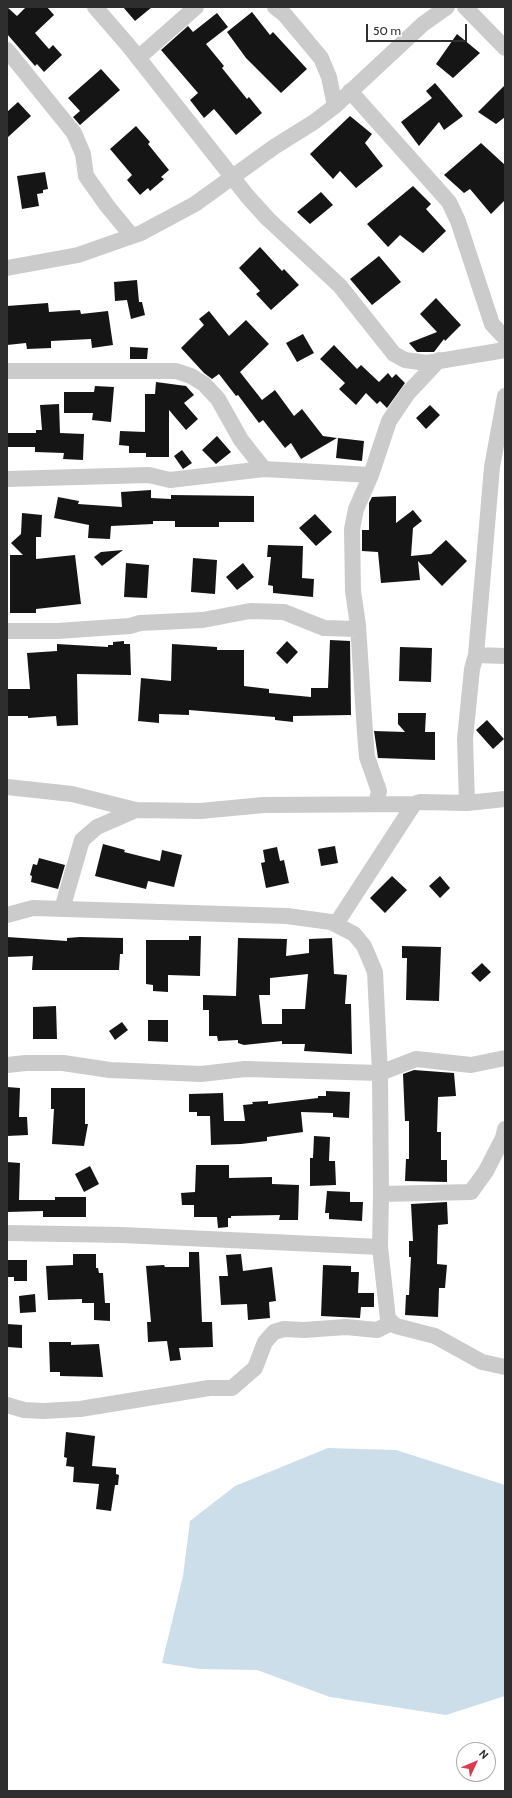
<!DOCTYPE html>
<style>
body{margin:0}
#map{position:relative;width:512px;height:1798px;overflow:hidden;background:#fff;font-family:Cabin,sans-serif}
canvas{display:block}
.frame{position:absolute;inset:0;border:8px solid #2e2e2e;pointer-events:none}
.north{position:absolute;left:456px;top:1742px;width:40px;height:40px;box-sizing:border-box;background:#fff;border:1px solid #ababab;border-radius:50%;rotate:46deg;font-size:11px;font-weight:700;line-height:16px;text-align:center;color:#2e2e2e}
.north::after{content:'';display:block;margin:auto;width:14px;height:18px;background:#d93d4c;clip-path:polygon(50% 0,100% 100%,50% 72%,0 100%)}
.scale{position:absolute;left:366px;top:24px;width:101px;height:18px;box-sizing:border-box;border:2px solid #2e2e2e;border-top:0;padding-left:5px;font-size:12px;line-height:14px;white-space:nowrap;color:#2e2e2e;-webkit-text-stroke:3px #fff;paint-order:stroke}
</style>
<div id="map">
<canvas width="512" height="1798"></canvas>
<div class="frame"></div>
<div class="north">N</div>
<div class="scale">50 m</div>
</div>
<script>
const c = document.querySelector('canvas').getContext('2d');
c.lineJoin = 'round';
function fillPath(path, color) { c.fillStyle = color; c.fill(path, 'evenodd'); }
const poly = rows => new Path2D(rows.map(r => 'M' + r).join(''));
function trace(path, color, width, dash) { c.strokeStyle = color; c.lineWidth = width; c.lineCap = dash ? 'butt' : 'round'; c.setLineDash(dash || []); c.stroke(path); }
fillPath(poly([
 [328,1448,396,1450,505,1485,505,1696,446,1715,330,1697,257,1670,200,1669,162,1663,183,1576,190,1521,235,1486]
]), '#cbdee9');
fillPath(poly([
 [7,7,17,16,26,7,47,7,54,15,35,33,49,49,53,45,62,55,44,72,37,64,35,66,7,34],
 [123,7,152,7,135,21],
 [252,12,270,35,273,32,307,69,281,93,246,58,227,32],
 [217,13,228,27,206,44,224,66,222,68,247,99,249,97,262,113,236,135,214,109,204,118,190,100,198,93,161,50,188,26,193,32],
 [457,34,480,53,453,78,436,64],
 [101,69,120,90,80,125,73,117,80,111,68,98],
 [435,83,463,116,444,130,439,122,419,146,401,122,432,98,426,91],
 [505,85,505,117,496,124,478,112],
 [18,102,31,116,7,138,7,112],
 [350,116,372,134,365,143,383,166,356,188,340,171,333,179,310,154],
 [136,126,150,142,148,144,169,170,161,177,164,179,150,191,148,188,140,195,127,180,132,175,110,149],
 [481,143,505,165,505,200,491,214,470,189,464,193,444,175],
 [45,172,48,189,43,190,43,193,37,194,39,206,22,209,17,176],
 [413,186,431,204,426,209,446,231,423,253,400,235,388,247,367,224],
 [321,192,333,205,310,224,297,212],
 [260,247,282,271,284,269,299,285,271,310,256,294,260,291,239,268],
 [379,256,401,282,372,305,350,279],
 [137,280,139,302,142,302,145,315,131,319,127,300,115,301,114,282],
 [436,298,461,325,445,341,444,339,434,352,417,352,409,343,437,332,420,314],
 [48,303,49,312,80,310,81,314,108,311,113,345,92,348,91,339,51,341,51,348,27,349,26,343,7,345,7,306],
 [209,311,229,336,246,320,269,344,240,372,262,400,275,390,294,416,302,409,323,436,337,438,301,459,291,443,285,448,263,420,259,423,238,395,236,396,219,374,212,379,204,373,181,348,204,325,199,319],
 [303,334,314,353,297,362,286,343],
 [334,345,357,369,361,365,379,382,388,373,392,378,396,374,405,383,387,408,380,401,377,404,366,393,356,405,339,389,345,383,320,359],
 [130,347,148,348,147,359,130,359],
 [156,382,186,386,194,395,184,403,198,419,186,430,169,410,169,457,146,457,146,453,129,453,129,446,119,445,120,431,145,432,145,394,155,394],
 [95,386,114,387,111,422,92,420,93,413,64,413,64,392,94,392],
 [59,404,60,433,84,434,83,460,63,459,64,453,35,452,35,447,7,447,7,433,36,433,36,430,42,430,40,405],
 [430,405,440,415,426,429,416,418],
 [217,436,231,452,216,464,202,450],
 [338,438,364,441,362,461,336,458],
 [182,450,192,463,183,469,174,456],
 [151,490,151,498,171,499,171,495,254,496,254,522,219,522,219,527,175,527,175,521,153,521,153,524,111,526,110,539,88,538,89,525,54,518,58,497,79,501,78,504,122,507,121,492],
 [396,496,396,523,413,510,422,521,413,528,411,556,431,554,446,540,467,561,442,586,418,561,420,580,381,583,378,552,362,551,362,530,369,530,369,503,372,497],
 [22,513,42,515,41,537,36,537,36,559,75,555,81,604,36,609,36,613,10,613,10,555,23,555,11,543,21,534],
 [315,514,332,532,316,546,299,528],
 [268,545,303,546,302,578,314,579,313,597,273,593,273,586,268,585,271,557,267,557],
 [123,550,102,566,94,557,101,552],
 [193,558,217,560,215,594,191,592],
 [126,563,149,565,147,598,124,597],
 [243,563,254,577,237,590,226,577],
 [330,640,350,641,351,715,293,716,293,722,275,720,275,717,189,710,189,715,159,714,159,723,138,721,141,678,171,681,172,644,217,647,217,650,244,650,244,686,269,689,269,693,311,697,311,688,328,688],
 [124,641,124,644,130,644,131,675,77,674,78,725,57,726,56,716,28,718,28,716,7,716,7,689,30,689,27,653,57,651,57,644,108,647,108,645,113,645,113,642],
 [287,641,298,652,287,664,276,653],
 [400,647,432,648,431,682,399,681],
 [398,713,426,713,425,732,435,732,435,760,378,758,374,731,405,732,398,724],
 [487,720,504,739,493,749,476,730],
 [103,844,125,850,124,852,160,861,162,850,182,855,174,887,148,881,146,889,95,876],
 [335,846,338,863,321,866,318,849],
 [277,847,280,861,284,860,289,883,266,888,261,863,265,862,263,850],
 [39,858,65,865,58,889,31,882,32,876,30,875,33,864,37,865],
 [392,876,407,890,385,913,370,898],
 [440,876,450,888,440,898,429,886],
 [189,936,201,936,200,976,168,975,168,992,153,991,153,985,146,984,146,940,189,940],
 [7,937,67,941,67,938,80,937,123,938,123,954,120,954,119,970,32,970,33,956,7,957],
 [238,938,287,939,286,956,309,953,309,939,332,938,334,974,347,975,345,1004,351,1004,352,1054,304,1051,305,1044,282,1044,282,1041,244,1045,238,1043,238,1040,218,1041,217,1036,209,1036,209,1010,203,1010,203,995,236,996],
 [308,974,305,1009,282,1009,282,1024,262,1024,259,995,270,995,270,978],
 [402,946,441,947,439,1001,406,1000,407,958,402,958],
 [482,963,491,972,480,982,471,973],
 [56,1006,57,1039,33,1039,33,1007],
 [148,1020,168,1020,168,1042,148,1041],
 [122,1022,128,1030,115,1040,109,1031],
 [414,1070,454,1073,456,1096,438,1097,437,1132,441,1132,441,1160,447,1160,447,1182,405,1181,406,1159,409,1159,409,1121,405,1121,403,1074],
 [7,1087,20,1088,19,1117,27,1117,28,1135,7,1136],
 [51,1088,85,1088,85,1124,88,1124,84,1146,52,1144,54,1109,51,1109],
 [326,1091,350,1092,349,1118,333,1117,333,1113,301,1112,303,1132,267,1137,267,1141,241,1144,211,1145,210,1116,197,1116,197,1112,189,1112,189,1094,223,1093,224,1121,245,1121,243,1105,253,1104,252,1102,268,1101,268,1104,318,1098,318,1096,326,1096],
 [314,1136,330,1137,329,1161,335,1161,336,1185,310,1186,310,1158,313,1158],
 [7,1162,20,1163,19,1200,55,1200,55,1197,86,1197,86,1217,43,1217,43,1211,7,1212],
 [196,1165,229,1165,229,1178,272,1177,272,1184,299,1185,298,1220,279,1220,280,1215,231,1216,231,1218,228,1218,228,1227,218,1228,217,1217,194,1217,194,1205,182,1205,181,1193,195,1192],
 [90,1166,99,1184,84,1192,75,1174],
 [327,1191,350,1192,350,1202,363,1202,362,1221,329,1219,329,1213,325,1213],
 [447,1202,448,1224,438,1225,437,1264,447,1265,445,1288,439,1288,438,1317,405,1315,406,1295,409,1295,411,1257,409,1257,409,1241,413,1241,411,1204],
 [189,1252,199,1252,202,1322,212,1322,213,1347,179,1348,181,1360,170,1361,167,1341,148,1342,147,1322,151,1322,146,1266,164,1265,165,1267,189,1267],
 [73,1254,96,1254,96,1268,98,1268,99,1273,103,1273,105,1303,110,1303,110,1321,94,1320,94,1303,82,1303,82,1299,48,1300,46,1266,73,1265],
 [241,1254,243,1271,272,1267,276,1301,269,1302,270,1318,248,1320,247,1304,221,1305,219,1276,228,1276,226,1255],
 [7,1260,27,1260,27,1281,14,1281,14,1277,7,1277],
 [323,1265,351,1266,351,1272,359,1272,358,1293,374,1293,374,1307,361,1307,360,1318,321,1316],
 [35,1294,36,1312,20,1313,19,1296],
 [7,1324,22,1325,22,1348,7,1347],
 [49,1342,71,1342,71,1345,99,1344,103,1377,60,1376,60,1372,50,1372],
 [66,1432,95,1436,92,1466,116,1468,116,1474,119,1475,118,1485,115,1485,111,1511,96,1509,99,1484,73,1482,74,1467,66,1466,67,1458,64,1457]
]), '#151515');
trace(poly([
 [95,7,128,45,248,197,268,219,340,286,394,354,405,360,427,363,505,350],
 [275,7,285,15,321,58,329,77,335,106],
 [465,7,505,48],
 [7,50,74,133,83,154,86,176,108,207,132,236],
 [138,58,196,7],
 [350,91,449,202,458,221,492,324,505,338],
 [7,268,78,255,141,233,195,204,274,147,314,122,335,106,423,24,447,7],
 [7,371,176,371,191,376,204,384,218,399,241,440,264,469],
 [7,479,149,475,170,480,264,469,371,475],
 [7,631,57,631,130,626,140,623,203,620,250,611,284,612,324,628,358,629],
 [476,655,505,656],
 [7,787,72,794,136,810,200,811,264,805,414,804,420,802,467,803,505,799],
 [467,803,465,739,472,669,476,655,492,467,505,396],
 [376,804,379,791,367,757,365,733,358,625,353,591,352,529,356,509,371,475,389,421,408,393,439,360],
 [62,909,82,840,97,827,136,810],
 [7,915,33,908,287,916,331,922,354,934,364,946,375,972,380,1073,381,1194,380,1247,388,1319,396,1326,435,1336,482,1362,505,1367],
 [336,924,414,804],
 [7,1065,26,1063,63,1063,110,1070,201,1074,245,1069,380,1073,416,1059,471,1065,505,1058],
 [381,1194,471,1192,486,1171,503,1138,505,1129],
 [7,1233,122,1235,380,1247],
 [7,1405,24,1410,43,1411,80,1409,209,1388,232,1388,255,1368,265,1342,274,1332,284,1329,304,1330,346,1327,377,1330,391,1323]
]), '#cbcbcb', 16);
</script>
